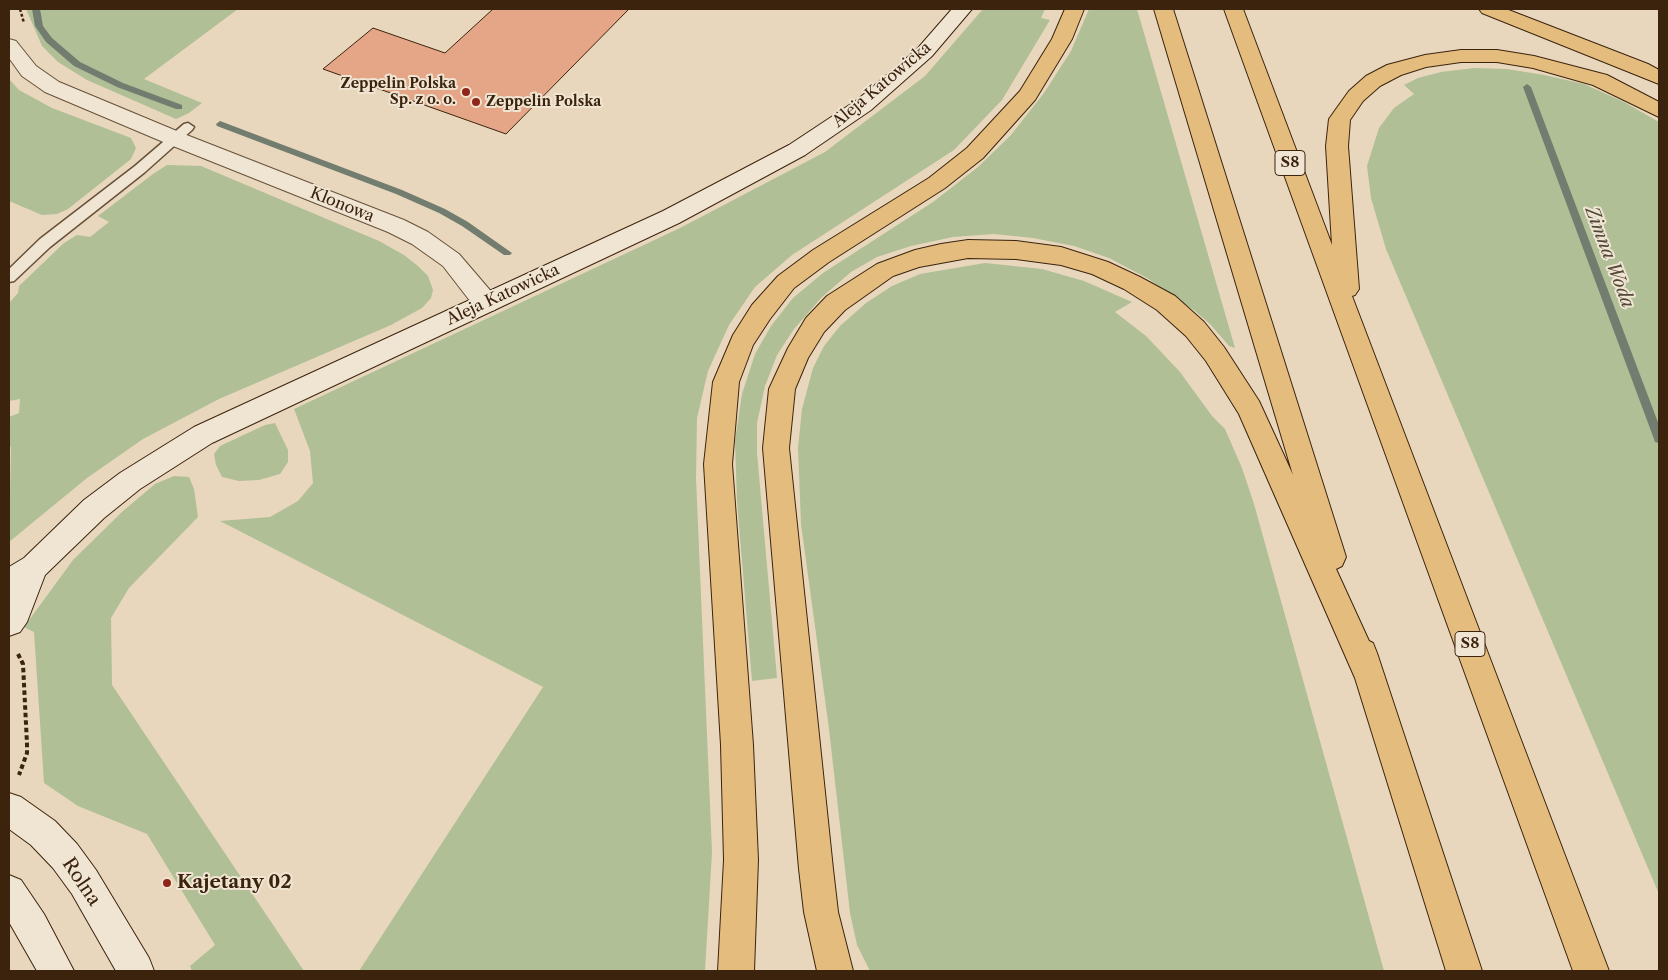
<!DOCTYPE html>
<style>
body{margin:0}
#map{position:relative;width:1668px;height:980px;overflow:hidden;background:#e8d7bc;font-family:"Libre Caslon Text",serif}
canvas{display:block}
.frame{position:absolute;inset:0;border:10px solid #3b230e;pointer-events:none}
</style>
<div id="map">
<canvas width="1668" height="980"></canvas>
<div class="frame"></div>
</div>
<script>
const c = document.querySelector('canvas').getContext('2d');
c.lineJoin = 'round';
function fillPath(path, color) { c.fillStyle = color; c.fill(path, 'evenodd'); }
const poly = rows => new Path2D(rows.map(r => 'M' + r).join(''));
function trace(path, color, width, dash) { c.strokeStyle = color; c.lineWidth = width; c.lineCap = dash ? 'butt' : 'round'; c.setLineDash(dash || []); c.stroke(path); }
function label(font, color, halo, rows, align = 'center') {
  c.font = font + ' "Libre Caslon Text",serif'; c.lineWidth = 4; c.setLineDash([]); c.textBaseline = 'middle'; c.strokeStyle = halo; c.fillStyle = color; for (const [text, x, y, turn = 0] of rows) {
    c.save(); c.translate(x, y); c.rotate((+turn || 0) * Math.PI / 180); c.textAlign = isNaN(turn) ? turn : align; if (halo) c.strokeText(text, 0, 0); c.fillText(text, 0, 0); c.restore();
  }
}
fillPath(poly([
 [26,9,238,9,144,79,202,103,189,113,176,119,87,80,58,62,42,46],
 [983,9,1045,9,1041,18,1050,20,1002,100,954,150,792,255,755,287,729,325,708,371,697,418,696,478,712,852,705,971,359,971,543,687,220,521,270,517,298,501,313,483,310,451,294,409,680,228,825,152,925,76],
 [1089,9,1137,9,1235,348,1229,346,1211,325,1195,311,1147,278,1109,258,1074,246,1033,238,994,234,953,237,911,246,877,257,851,272,822,297,794,329,777,355,765,386,757,423,757,453,777,678,752,681,737,501,735,441,742,394,755,354,771,326,793,298,823,273,933,202,978,167,1011,135,1044,93,1071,51],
 [1474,68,1507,69,1544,75,1584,84,1624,102,1659,122,1659,894,1386,249,1371,198,1367,166,1379,128,1394,108,1414,94,1404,85,1418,78,1441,72],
 [9,79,19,90,52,108,131,138,136,148,131,159,68,209,57,214,42,215,9,201],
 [167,165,201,166,379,241,404,255,418,266,428,276,433,290,431,298,422,308,391,325,219,399,143,439,87,478,9,542,11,447,9,446,9,417,19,413,20,399,9,401,9,303,18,293,19,286,64,243,77,235,90,237,109,222,98,216,153,174],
 [985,263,1042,269,1084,281,1132,302,1115,312,1146,336,1180,372,1212,416,1225,429,1242,468,1254,504,1384,971,870,971,857,945,850,913,829,729,801,524,798,448,802,409,813,368,824,346,840,326,866,303,892,286,920,274],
 [275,423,288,450,288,462,280,474,259,480,239,481,222,477,216,465,214,454,220,446,265,425],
 [174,476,189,477,194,489,198,517,129,588,111,618,112,685,304,971,192,971,190,966,215,945,147,834,78,806,44,783,34,632,24,627,73,560,123,511,155,484]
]), '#b0bf96');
fillPath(poly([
 [32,9,40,9,43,26,52,38,80,62,123,83,182,105,182,109,176,109,117,87,74,66,46,42,35,26,32,9],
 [1527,84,1531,87,1659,425,1659,443,1655,442,1654,439,1523,87,1527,84],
 [220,121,402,190,445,209,468,222,512,253,510,255,504,255,462,226,439,213,396,194,217,126,216,124,220,121]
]), '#727d70');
const building = poly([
 [493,9,629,9,506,134,323,69,373,28,445,53,493,9]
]);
fillPath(building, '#e5a687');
trace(building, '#3b230e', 1);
const lane = poly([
 [188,123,194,127,192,130,145,172,50,247,14,281,9,282,9,269,40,239,135,166,184,124,188,123]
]);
const street = poly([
 [9,39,16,41,36,66,59,82,184,134,404,220,428,232,459,254,495,296,498,303,495,310,486,312,477,310,443,266,412,244,388,232,168,144,45,92,22,76,9,58,9,39]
]);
const secondary = poly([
 [952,9,972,9,932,56,871,110,805,155,679,223,212,443,140,489,104,518,45,575,27,622,20,632,9,636,9,567,24,558,84,500,120,473,194,427,663,211,789,145,857,100,900,64,918,48,952,9],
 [9,793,21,797,55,821,77,844,96,870,149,958,154,971,116,971,72,894,53,868,31,845,9,829,9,793],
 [9,875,21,880,44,914,74,971,37,971,9,922,9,875]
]);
const highway = poly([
 [1065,9,1084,9,1072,39,1035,100,983,158,945,188,829,262,794,288,770,319,753,345,739,382,732,464,753,745,758,860,754,971,718,971,724,860,721,745,704,464,713,382,733,335,752,305,778,276,813,250,929,178,967,148,1020,91,1052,39,1065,9],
 [1154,9,1173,9,1346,557,1342,566,1336,569,1369,641,1373,643,1377,653,1482,971,1446,971,1355,678,1239,414,1206,361,1186,336,1157,310,1124,289,1092,274,1061,265,1016,259,968,258,919,267,893,276,845,310,824,332,808,358,795,389,789,448,833,869,838,912,853,971,817,971,804,912,799,869,763,448,769,389,788,348,806,318,827,296,877,264,915,250,941,244,968,240,1016,241,1061,247,1108,262,1140,277,1175,296,1204,322,1224,347,1259,401,1293,475,1154,9],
 [1224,9,1243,9,1332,245,1326,146,1329,119,1349,91,1366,76,1387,65,1425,55,1461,50,1497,50,1534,56,1607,75,1659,102,1659,117,1593,85,1533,68,1497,62,1461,62,1426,67,1401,75,1380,86,1363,101,1350,120,1348,146,1359,289,1355,295,1352,296,1609,971,1573,971,1224,9],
 [1479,9,1506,9,1648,64,1659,70,1659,84,1482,13,1479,9]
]);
trace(lane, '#66503a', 3);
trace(street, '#66503a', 2);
trace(secondary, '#3b230e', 2);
trace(highway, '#3b230e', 2);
trace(poly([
 [20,9,24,23]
]), '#3b230e', 2.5, [3, 2]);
trace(poly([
 [18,654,23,664,27,744,27,753,19,775]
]), '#3b230e', 4, [4.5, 3]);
fillPath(lane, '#f0e5d3');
fillPath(street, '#f0e5d3');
fillPath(secondary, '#f0e5d3');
fillPath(highway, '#e4bc7e');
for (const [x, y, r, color] of [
 [466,92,5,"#8f2418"],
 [476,102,5,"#8f2418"],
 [167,883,5,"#8f2418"]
]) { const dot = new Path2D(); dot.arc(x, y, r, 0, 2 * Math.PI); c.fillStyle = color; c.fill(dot); trace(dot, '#f0e5d3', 2); }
label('bold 14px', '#3b230e', '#f0e5d3', [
 ["Zeppelin Polska",456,84],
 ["Sp. z o. o.",456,100],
 ["Zeppelin Polska",486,102,"left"]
], 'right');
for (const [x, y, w] of [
 [1290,163,30],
 [1470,644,30]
]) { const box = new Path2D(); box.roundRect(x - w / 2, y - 12.5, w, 25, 4); c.fillStyle = '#f0e5d3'; c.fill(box); trace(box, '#3b230e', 1); }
label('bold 15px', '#3b230e', null, [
 ["S8",1290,163],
 ["S8",1470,644]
]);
label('16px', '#3b230e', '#f0e5d3', [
 ["Aleja Katowicka",882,85,-40],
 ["Klonowa",342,205,22],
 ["Aleja Katowicka",503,295,-25]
]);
label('italic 18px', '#524837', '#f0e5d3', [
 ["Zimna Woda",1609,257,69]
]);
label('19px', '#3b230e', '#f0e5d3', [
 ["Rolna",81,882,56]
]);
label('bold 19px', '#3b230e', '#f0e5d3', [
 ["Kajetany 02",177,883]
], 'left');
</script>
